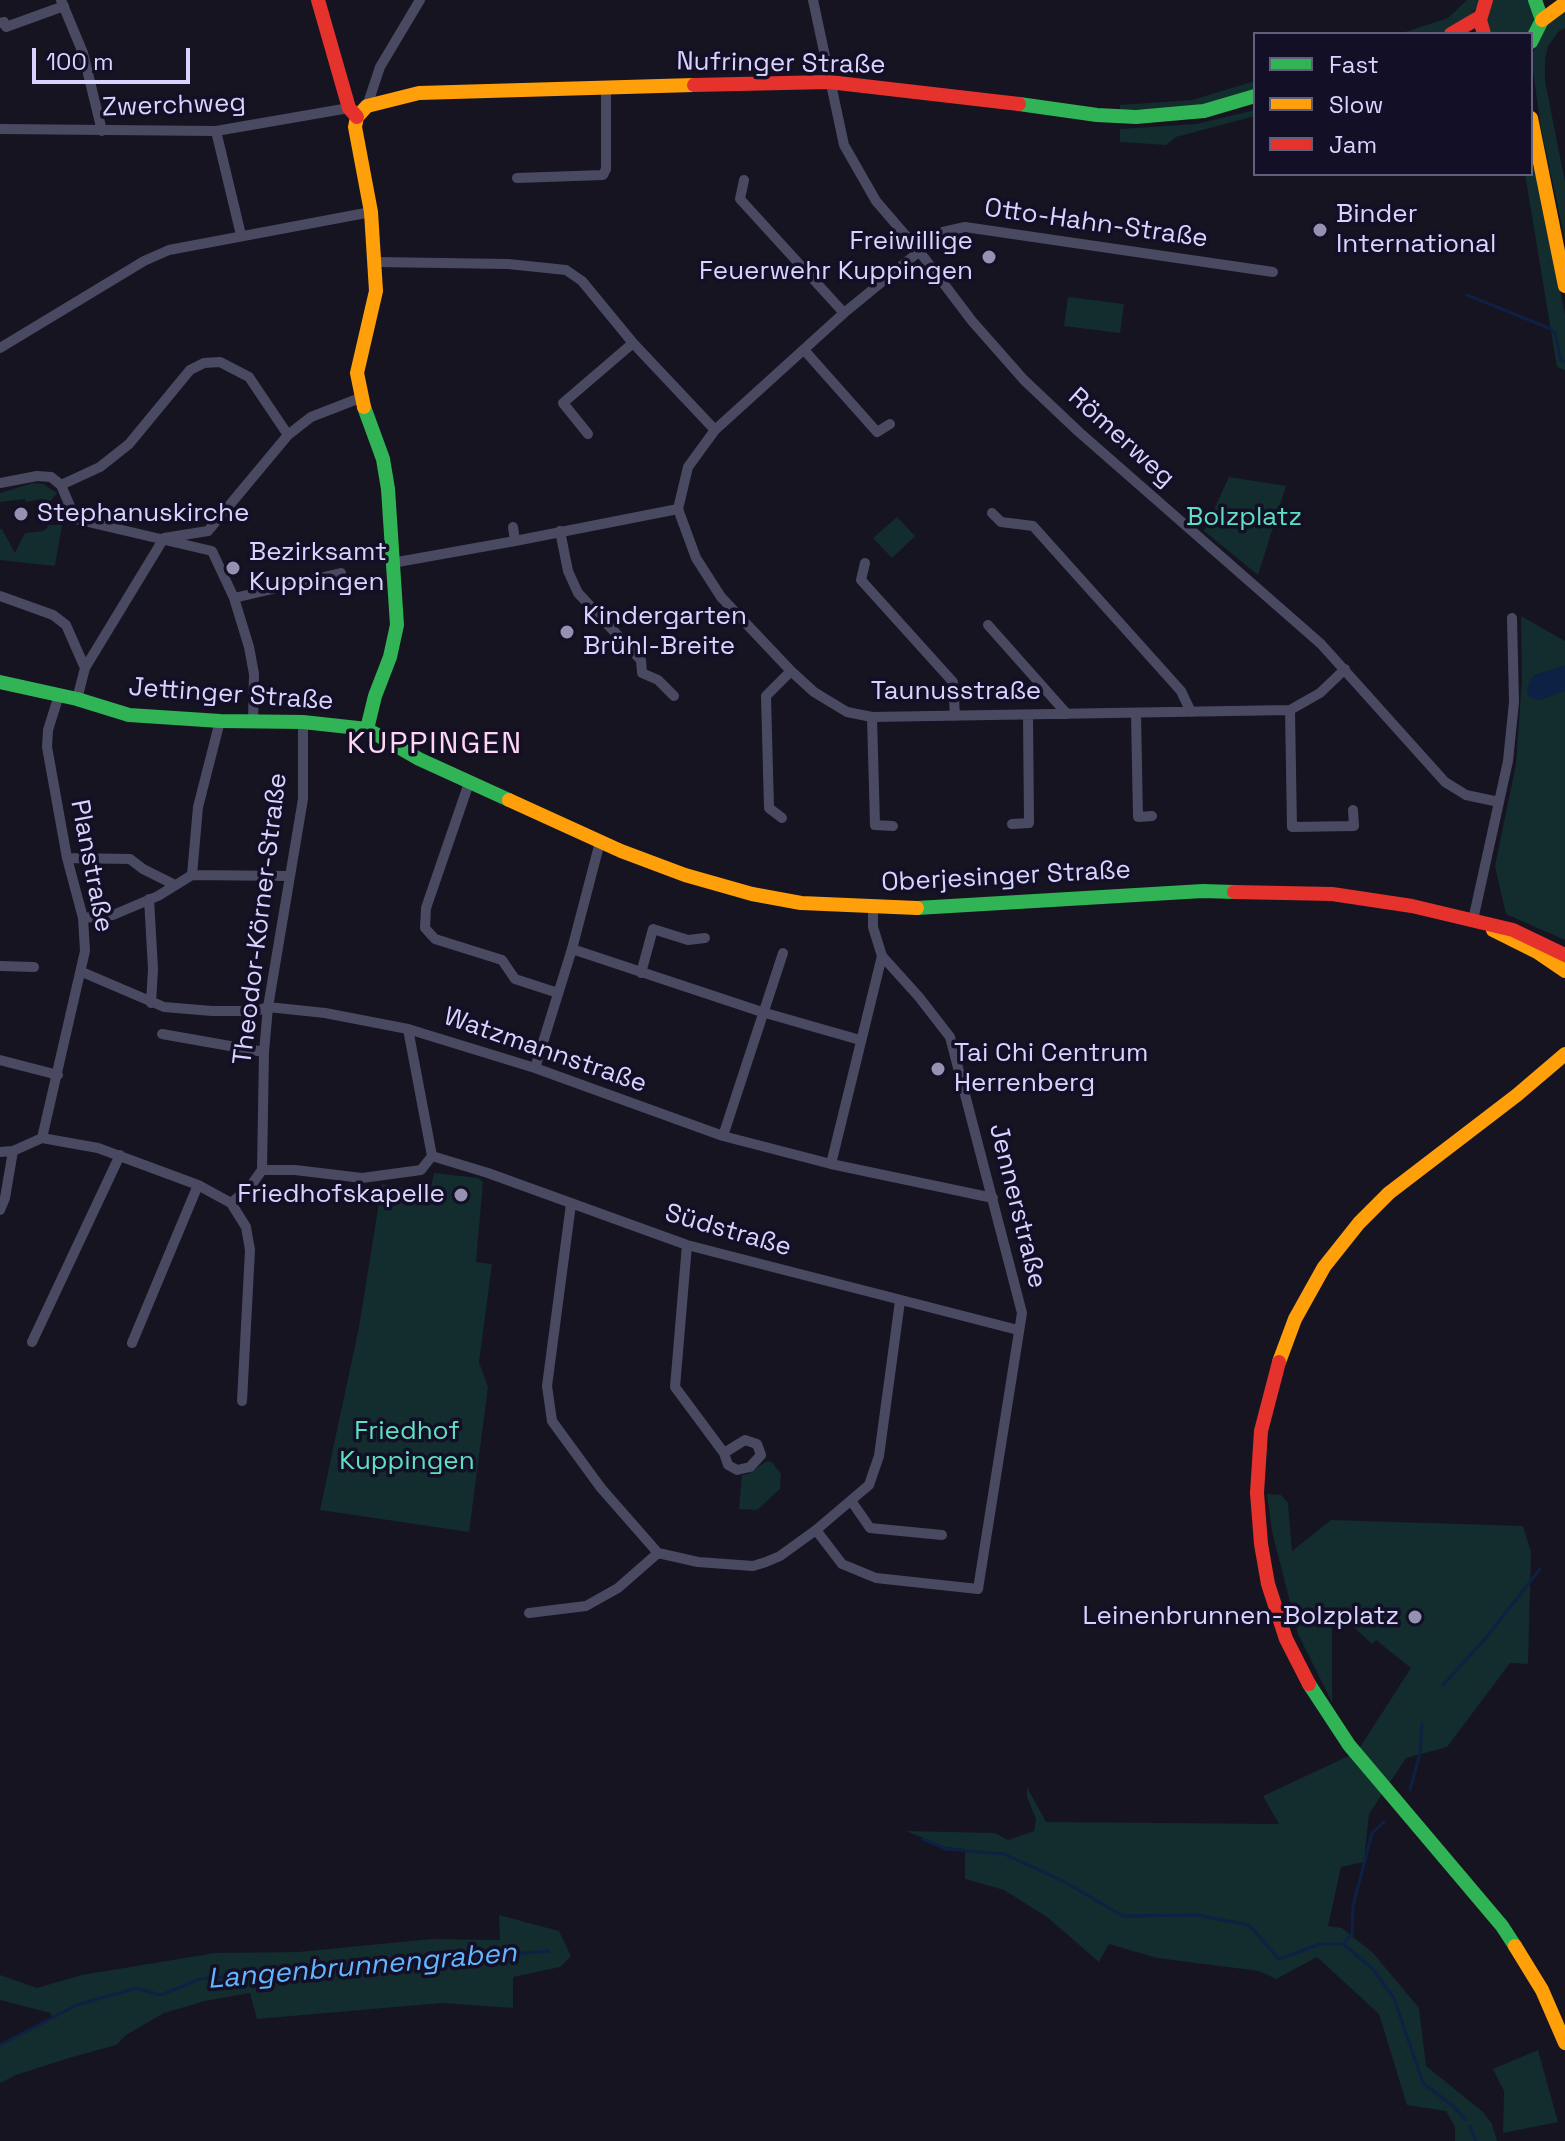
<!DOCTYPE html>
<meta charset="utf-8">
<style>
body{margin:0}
#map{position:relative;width:1565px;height:2141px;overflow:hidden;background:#161421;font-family:"Space Grotesk",sans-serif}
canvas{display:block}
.legend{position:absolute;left:1253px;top:32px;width:280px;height:144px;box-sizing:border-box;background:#130f26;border:2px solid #625e7d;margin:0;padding:10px 14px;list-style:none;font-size:24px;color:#d9d4ff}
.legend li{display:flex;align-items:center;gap:16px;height:40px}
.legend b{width:40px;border:2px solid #625e7d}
.scale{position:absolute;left:32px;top:48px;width:158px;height:36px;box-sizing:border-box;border:4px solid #d9d4ff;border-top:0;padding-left:10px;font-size:24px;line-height:28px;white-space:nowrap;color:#d9d4ff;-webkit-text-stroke:6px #130f26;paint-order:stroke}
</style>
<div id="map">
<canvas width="1565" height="2141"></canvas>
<ul class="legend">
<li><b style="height:10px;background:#30b455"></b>Fast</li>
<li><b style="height:10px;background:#ff9f0a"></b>Slow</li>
<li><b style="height:10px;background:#e5322d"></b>Jam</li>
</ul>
<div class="scale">100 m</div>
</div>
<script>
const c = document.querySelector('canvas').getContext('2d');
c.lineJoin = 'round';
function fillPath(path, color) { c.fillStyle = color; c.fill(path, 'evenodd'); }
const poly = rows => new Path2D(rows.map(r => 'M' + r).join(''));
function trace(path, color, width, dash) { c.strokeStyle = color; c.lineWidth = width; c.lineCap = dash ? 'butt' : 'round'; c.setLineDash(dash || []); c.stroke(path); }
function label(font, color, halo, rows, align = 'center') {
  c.font = font + ' "Space Grotesk",sans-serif'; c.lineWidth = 7; c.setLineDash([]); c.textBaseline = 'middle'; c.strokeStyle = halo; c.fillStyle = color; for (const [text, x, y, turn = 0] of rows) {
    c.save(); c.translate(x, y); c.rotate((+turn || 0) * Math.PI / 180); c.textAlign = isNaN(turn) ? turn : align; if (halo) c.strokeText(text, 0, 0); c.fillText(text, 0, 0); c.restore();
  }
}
fillPath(poly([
 [1467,0,1482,0,1465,23,1444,34,1399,34,1448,18],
 [1492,0,1529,0,1535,11,1531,34,1490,34,1486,25],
 [1565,8,1565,28,1559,31,1548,46,1545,59,1545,81,1565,182,1565,240,1541,129,1531,56,1552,16],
 [1255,81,1255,92,1226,100,1181,108,1120,110,1120,105,1192,100],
 [1255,110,1255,116,1176,137,1166,145,1120,142,1120,129,1196,124],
 [1531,147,1565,314,1565,370,1557,367,1525,174,1531,174],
 [1068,297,1124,304,1120,333,1064,326],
 [1229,477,1286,486,1258,575,1204,531],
 [33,483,43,484,57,493,48,504,41,499,26,502,25,499,0,502,0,493],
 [897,517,915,536,892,558,873,538],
 [49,525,62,525,55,566,0,560,0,529,2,529,15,553,25,533,44,531],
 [1521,616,1565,641,1565,940,1506,914,1495,866,1516,764,1522,679],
 [434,1173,478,1178,483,1182,476,1262,492,1264,479,1362,488,1387,469,1532,320,1510,359,1327,382,1184,430,1193],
 [767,1461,772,1462,781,1474,780,1489,757,1510,739,1509,742,1475,748,1474],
 [1267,1494,1281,1495,1288,1503,1292,1551,1331,1520,1523,1526,1531,1552,1528,1664,1510,1663,1447,1747,1406,1758,1369,1814,1364,1862,1341,1867,1328,1926,1342,1928,1373,1953,1419,2008,1426,2066,1483,2112,1492,2124,1497,2141,1455,2141,1455,2127,1446,2111,1407,2105,1379,2014,1317,1957,1276,1979,1259,1971,1157,1958,1109,1944,1099,1962,1047,1917,1004,1890,965,1879,965,1849,946,1847,906,1831,995,1833,1008,1840,1034,1831,1036,1819,1027,1797,1027,1787,1046,1822,1279,1824,1263,1796,1357,1752,1411,1668,1376,1640,1372,1644,1332,1607,1332,1702,1298,1634,1272,1531],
 [499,1915,559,1931,571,1956,560,1967,513,1977,513,2008,442,2003,257,2019,250,1993,205,2001,164,2013,126,2035,116,2045,69,2058,16,2075,0,2083,0,2045,52,2017,50,2013,0,2000,0,1975,37,1988,82,1975,215,1953,298,1952,432,1939,500,1940],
 [1538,2050,1558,2122,1503,2133,1504,2091,1493,2069]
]), '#132c2d');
fillPath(poly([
 [1565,665,1565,691,1539,700,1531,698,1527,693,1529,682,1534,675]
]), '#0d2144');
trace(poly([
 [1467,295,1551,329,1555,333,1561,360,1565,362],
 [1443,1685,1485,1639,1540,1569],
 [1410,1790,1420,1753,1422,1724],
 [923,1839,946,1849,1004,1854,1063,1881,1123,1916,1197,1915,1249,1925,1279,1959,1320,1944,1343,1944,1372,1968,1394,1998,1423,2083,1453,2106,1466,2120],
 [1343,1944,1352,1934,1353,1906,1372,1833,1384,1822],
 [0,2045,77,2005,136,1988,161,1995,200,1979,549,1951],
 [1470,2126,1476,2141]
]), '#0d2144', 3);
trace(poly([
 [61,0,83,53,102,131],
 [813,0,844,145,876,201,919,251,972,321,1024,380,1079,432,1321,644,1445,782,1466,795,1499,802,1473,920],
 [0,23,4,22,6,27,64,6],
 [367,106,380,67,420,0],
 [0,129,216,131,349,108],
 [216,131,241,235],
 [517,178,603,175,606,169,606,88],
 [744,180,740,199,844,313],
 [376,262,508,264,566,270,582,281,633,343,715,430],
 [1273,272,965,227,943,232,844,313,715,430,688,467,678,509,696,558,721,597,791,671,814,692,847,712,872,717,1290,710,1320,693,1345,669],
 [0,348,144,261,169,250,371,212],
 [805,351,877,432,890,424],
 [588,434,563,403,633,343],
 [0,483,37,476,51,477,61,485,100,467,129,444,190,370,204,363,220,362,249,377,288,435],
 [61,485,72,511,71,518,212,551,234,598,249,647,254,674,253,722],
 [992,513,1001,522,1033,526,1181,691,1191,712],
 [513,527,515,541,678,509],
 [560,531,568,571,578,593,641,660,642,673,658,680,674,696],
 [392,563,515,541],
 [865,563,861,580,953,682,955,716],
 [0,596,53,615,66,625,85,668],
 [234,598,341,573],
 [988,625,1067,714],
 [77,699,85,668,164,538,208,531,288,435,311,417,360,398],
 [1290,710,1292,827,1354,826,1353,810],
 [1136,714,1138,817,1152,816],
 [872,717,875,825,893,826],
 [469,783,426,908,425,928,435,939,502,960,515,979,558,993],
 [1499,802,1508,761,1514,702,1512,618],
 [782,818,769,808,766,696,791,671],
 [1012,824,1029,823,1028,716],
 [67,858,130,859,143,869,175,885],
 [192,875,289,876],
 [149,899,153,969,151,1003],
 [83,918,113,915,158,896,192,875,198,807,220,721],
 [572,949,762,1012,860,1040],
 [0,966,34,967],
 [82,972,164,1007,212,1011,256,1011,268,1007,325,1013,408,1029,535,1068,723,1136,831,1164,993,1198],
 [641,973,653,929,688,940,705,938],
 [162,1034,264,1052],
 [0,1060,58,1075],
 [535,1068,572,949,600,842],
 [723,1136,783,953],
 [42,1138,85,951,83,918,67,858,47,747,48,730,59,695],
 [0,1152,13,1151,42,1138,98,1148,198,1185,231,1203,246,1227,250,1250,242,1401],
 [432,1156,488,1173,687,1245,1018,1330],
 [831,1164,882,956],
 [262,1170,264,1052,268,1007,303,799,303,722],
 [231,1203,250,1187,262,1170,295,1170,362,1178,421,1170,432,1156,408,1029],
 [571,1204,547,1386,552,1421,601,1488,658,1553,698,1562,753,1566,766,1562,780,1556,816,1530,869,1485,879,1456,900,1301],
 [0,1210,5,1198,13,1151],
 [687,1245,675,1387,724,1453,728,1465,737,1470,750,1467,761,1455,757,1444,745,1440,724,1453],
 [32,1342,120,1155],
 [132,1343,198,1185],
 [852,1502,870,1528,942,1535],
 [816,1530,842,1564,876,1578,978,1589,1022,1313,950,1037,919,997,882,956,873,927,873,907],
 [529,1613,586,1606,618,1588,658,1553]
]), '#4a4962', 10);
trace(poly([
 [1531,42,1542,20,1535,0],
 [1019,104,1097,115,1136,117,1204,111,1255,96],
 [364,407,383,459,388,489,397,625,390,657,375,696,367,729],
 [0,682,77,699,129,715,220,721,303,722,367,729,419,759,509,800],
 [917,908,1203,891,1234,892],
 [1309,1684,1349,1745,1502,1926,1515,1946]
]), '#30b455', 14);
trace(poly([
 [1542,20,1565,3],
 [1531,118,1565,286],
 [364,407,357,373,376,291,371,212,355,127,357,117,367,106,419,93,694,85],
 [509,800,621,851,685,875,752,894,801,903,917,908],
 [1493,930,1537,952,1565,971],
 [1279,1362,1295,1319,1324,1267,1359,1223,1389,1193,1517,1095,1565,1054],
 [1515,1946,1542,1990,1565,2043]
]), '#ff9f0a', 14);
trace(poly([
 [318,0,349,108,357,117],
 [1451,34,1480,17],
 [1484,34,1480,20,1486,0],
 [694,85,829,82,1019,104],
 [1234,892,1332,894,1412,906,1513,930,1565,955],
 [1279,1362,1261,1431,1257,1493,1261,1544,1268,1584,1286,1639,1309,1684]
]), '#e5322d', 14);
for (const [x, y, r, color] of [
 [1320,230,8,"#9591b1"],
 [989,257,8,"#9591b1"],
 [21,514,8,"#9591b1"],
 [233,568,8,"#9591b1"],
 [567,632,8,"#9591b1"],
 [938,1069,8,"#9591b1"],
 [461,1195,8,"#9591b1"],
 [1415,1617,8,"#9591b1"]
]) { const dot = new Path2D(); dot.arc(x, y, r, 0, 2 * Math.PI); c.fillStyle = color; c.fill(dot); trace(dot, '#130f26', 3); }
label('26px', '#d9d4ff', '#130f26', [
 ["Nufringer Straße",781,64,1],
 ["Zwerchweg",174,106,-2],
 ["Otto-Hahn-Straße",1096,224,8],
 ["Römerweg",1121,438,42],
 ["Taunusstraße",956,692],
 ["Jettinger Straße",231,695,4],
 ["Planstraße",91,866,79],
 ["Oberjesinger Straße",1006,877,-3],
 ["Theodor-Körner-Straße",261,919,-83],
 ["Watzmannstraße",545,1051,19],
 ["Jennerstraße",1017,1206,76],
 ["Südstraße",728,1231,16]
]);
label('26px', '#d9d4ff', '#130f26', [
 ["Binder",1336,215],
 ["International",1336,245],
 ["Freiwillige",973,242,"right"],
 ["Feuerwehr Kuppingen",973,272,"right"],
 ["Stephanuskirche",37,514],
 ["Bezirksamt",249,553],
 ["Kuppingen",249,583],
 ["Kindergarten",583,617],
 ["Brühl-Breite",583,647],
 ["Tai Chi Centrum",954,1054],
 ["Herrenberg",954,1084],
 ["Friedhofskapelle",445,1195,"right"],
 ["Leinenbrunnen-Bolzplatz",1399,1617,"right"]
], 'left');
label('26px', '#5fe0c0', '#130f26', [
 ["Bolzplatz",1244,518],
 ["Friedhof",407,1432],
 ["Kuppingen",407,1462]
]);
label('italic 28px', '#62b6ff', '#130f26', [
 ["Langenbrunnengraben",362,1967,-5]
]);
c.letterSpacing = '2px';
label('30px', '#ffd6f0', '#130f26', [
 ["KUPPINGEN",435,745]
]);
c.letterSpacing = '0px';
</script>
